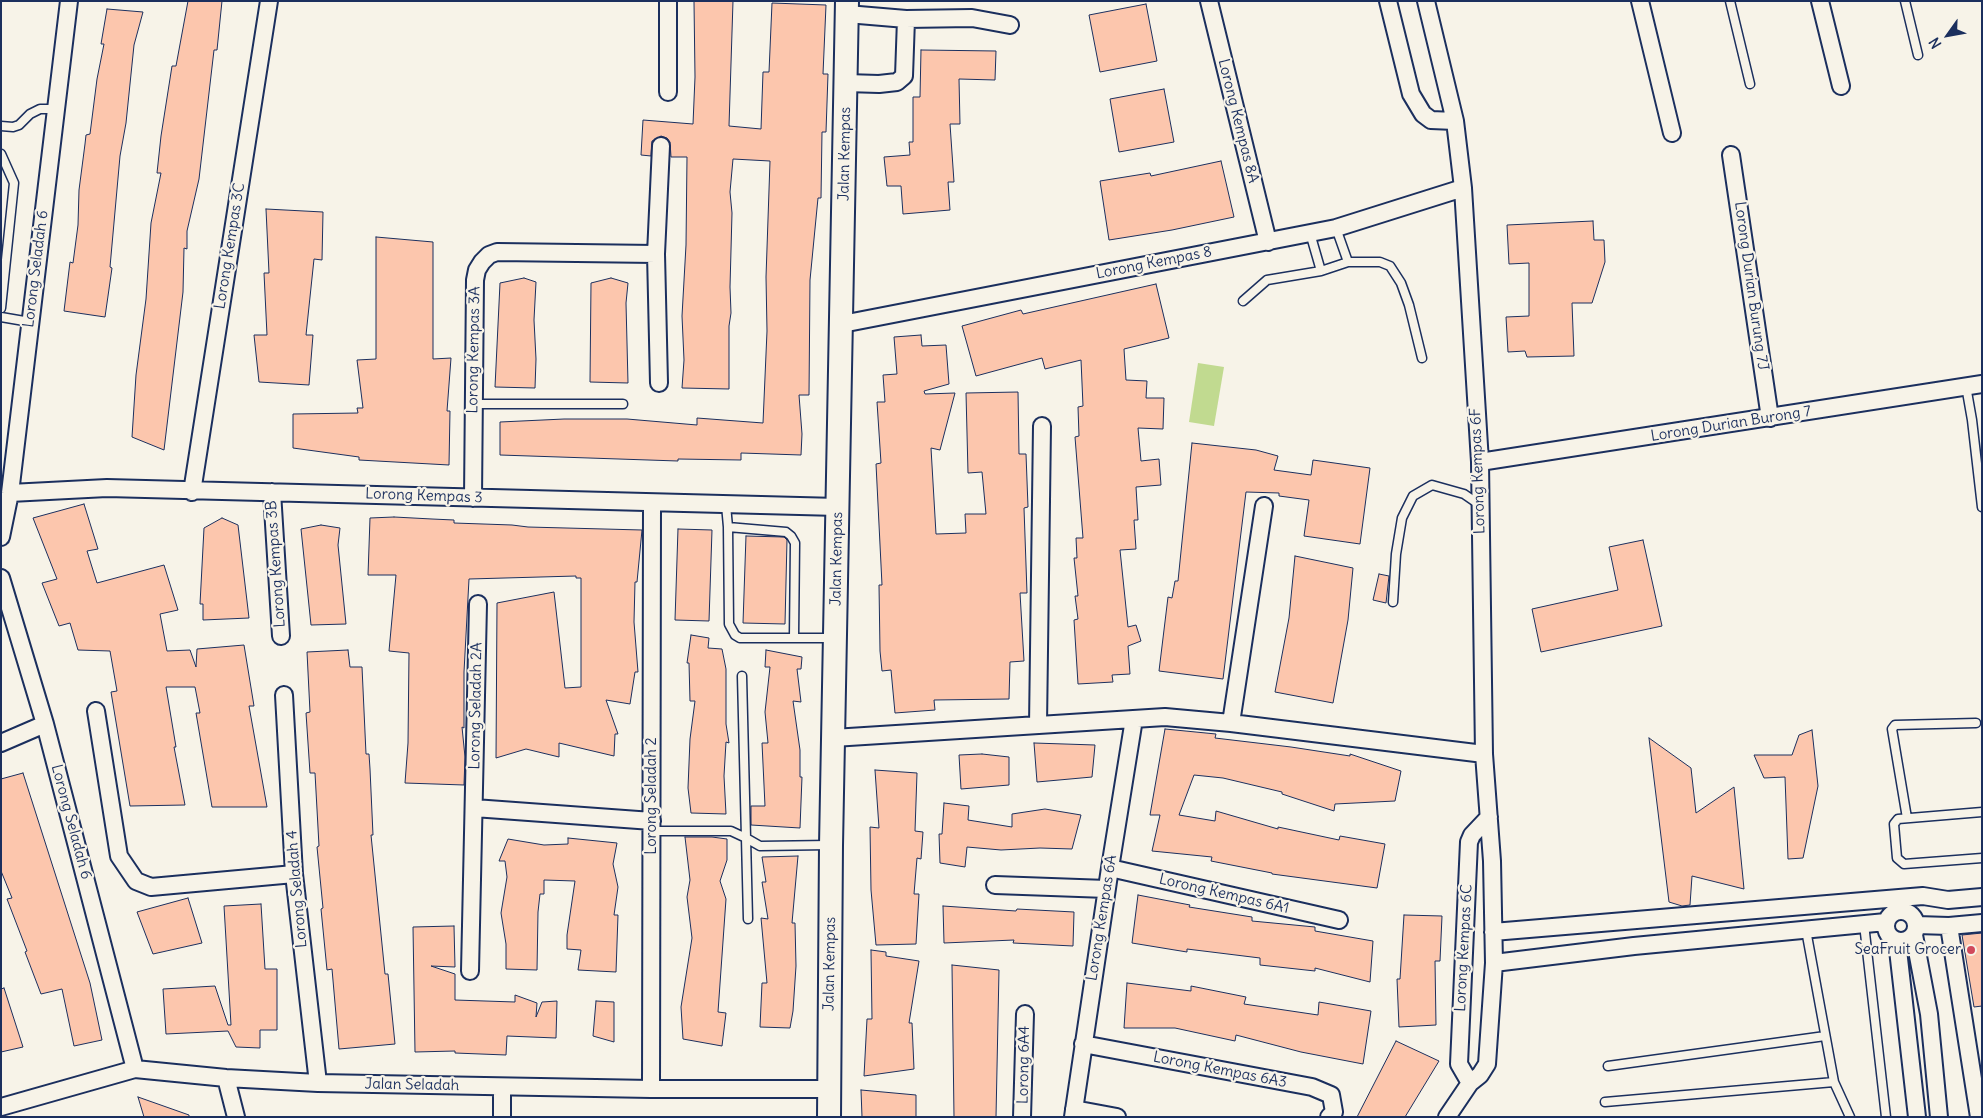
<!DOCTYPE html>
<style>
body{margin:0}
#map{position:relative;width:1983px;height:1118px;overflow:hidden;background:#f7f3e8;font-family:Delius,sans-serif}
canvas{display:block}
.frame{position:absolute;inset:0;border:2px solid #1b2f5e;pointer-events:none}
.north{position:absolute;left:1923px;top:10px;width:50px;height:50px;-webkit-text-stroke:4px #f7f3e8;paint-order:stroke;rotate:238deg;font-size:14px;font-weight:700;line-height:20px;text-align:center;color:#1b2f5e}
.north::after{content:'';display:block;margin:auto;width:18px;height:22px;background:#1b2f5e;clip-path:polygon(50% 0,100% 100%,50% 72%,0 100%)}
</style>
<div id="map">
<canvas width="1983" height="1118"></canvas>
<div class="frame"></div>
<div class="north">N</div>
</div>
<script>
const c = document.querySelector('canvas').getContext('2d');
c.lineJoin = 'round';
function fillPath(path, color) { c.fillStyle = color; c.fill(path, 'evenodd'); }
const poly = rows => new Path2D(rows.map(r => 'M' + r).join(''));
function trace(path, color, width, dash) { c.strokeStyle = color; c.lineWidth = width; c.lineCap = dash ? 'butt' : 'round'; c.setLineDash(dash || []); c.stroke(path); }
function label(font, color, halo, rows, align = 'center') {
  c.font = font + ' Delius,sans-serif'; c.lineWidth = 4.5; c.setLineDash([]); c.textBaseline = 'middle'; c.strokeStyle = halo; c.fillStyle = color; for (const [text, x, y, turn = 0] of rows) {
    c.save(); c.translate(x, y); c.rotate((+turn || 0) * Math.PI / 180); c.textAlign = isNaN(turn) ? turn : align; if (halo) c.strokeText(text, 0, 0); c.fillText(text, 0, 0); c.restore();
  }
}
fillPath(poly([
 [1198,363,1224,367,1214,426,1189,422]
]), '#c1da90');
const building = poly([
 [188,1,222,1,217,50,214,50,199,179,187,231,187,249,184,248,183,292,164,450,132,437,136,375,146,299,151,223,161,173,157,173,161,136,172,66,176,66,188,1],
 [694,1,733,1,729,126,761,129,763,72,769,72,772,3,826,5,823,74,828,74,826,132,822,132,821,198,818,198,810,280,809,395,799,395,802,434,801,455,741,453,741,460,678,459,678,461,500,455,500,422,564,419,627,419,697,425,697,418,763,423,767,331,766,277,770,161,733,159,730,192,732,213,730,287,731,313,729,326,729,389,682,388,684,360,682,316,686,245,687,157,671,157,670,142,667,138,661,136,652,141,651,156,641,155,643,120,693,124,695,77,694,1],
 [1146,4,1157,61,1100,72,1089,15,1146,4],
 [107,9,143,12,134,45,126,123,120,156,110,267,112,268,105,317,64,311,70,262,73,263,78,225,79,190,85,144,86,135,90,134,97,79,104,44,101,44,107,9],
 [921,50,996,51,995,80,959,79,960,124,950,124,954,182,948,182,950,210,903,214,901,186,887,186,884,157,910,155,909,142,913,142,913,97,920,97,921,50],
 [1164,89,1174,142,1119,152,1110,99,1164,89],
 [1221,161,1234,217,1172,230,1109,240,1100,181,1150,173,1151,176,1221,161],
 [266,209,323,212,322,260,314,259,306,335,313,335,309,385,259,382,254,335,267,335,264,273,269,273,266,209],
 [1593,221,1594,240,1604,240,1605,262,1592,303,1572,303,1574,356,1527,357,1525,351,1508,352,1506,317,1529,316,1529,263,1509,264,1507,225,1593,221],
 [376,237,433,242,433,359,451,358,447,411,450,411,449,465,359,460,359,457,293,448,293,414,358,413,357,408,363,408,357,360,376,359,376,237],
 [524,278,536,282,534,320,536,359,535,388,495,387,500,283,524,278],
 [611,278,628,283,626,303,628,383,590,382,591,283,611,278],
 [1156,284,1169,338,1124,349,1126,380,1147,381,1146,398,1164,398,1163,429,1138,428,1141,461,1159,459,1161,485,1136,487,1138,520,1134,520,1136,549,1120,550,1128,627,1136,625,1141,641,1128,646,1130,674,1112,675,1113,682,1078,684,1074,620,1078,619,1075,596,1078,596,1074,558,1077,558,1076,538,1083,538,1075,437,1079,436,1078,407,1083,406,1081,360,1045,369,1042,358,976,376,962,326,1021,310,1023,314,1156,284],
 [921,335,922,346,946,345,949,384,924,391,925,394,955,393,940,450,931,448,936,534,966,533,965,514,986,514,982,472,968,473,966,393,1018,392,1019,454,1026,454,1028,507,1024,508,1027,593,1020,593,1024,661,1010,662,1009,699,934,700,935,710,895,713,891,670,882,671,880,651,879,585,882,585,876,464,881,463,877,402,885,402,883,375,897,374,894,337,921,335],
 [1192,443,1256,450,1278,456,1274,470,1311,475,1313,460,1370,468,1360,544,1304,536,1309,500,1279,496,1279,493,1246,492,1223,679,1159,671,1168,597,1172,598,1175,581,1178,581,1192,443],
 [84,504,98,549,87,551,97,583,164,565,178,610,160,614,167,651,190,650,196,667,197,649,244,645,254,706,249,706,267,807,212,807,196,713,200,713,195,687,166,687,176,747,174,747,185,805,130,806,111,692,117,691,110,651,78,650,70,623,59,626,42,583,57,579,33,518,84,504],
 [394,517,432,519,454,520,454,523,512,525,528,527,642,530,637,582,635,582,634,622,638,672,635,672,630,704,606,700,618,734,615,734,614,756,559,743,559,757,526,749,496,758,497,603,554,592,565,688,581,687,581,578,576,578,576,576,469,579,464,672,464,728,462,727,465,757,464,785,405,783,408,743,409,653,389,651,396,575,368,575,370,518,394,517],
 [222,518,238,525,249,618,203,620,203,604,200,604,204,528,222,518],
 [321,525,340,528,338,545,346,624,311,625,301,529,321,525],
 [678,529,712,530,709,621,675,620,678,529],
 [746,536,784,537,787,540,785,624,743,623,746,536],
 [1643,540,1662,626,1541,652,1532,609,1618,590,1609,547,1643,540],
 [1295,556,1353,568,1348,620,1333,703,1275,692,1289,618,1295,556],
 [1379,574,1389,576,1386,603,1373,600,1379,574],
 [691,635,709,638,708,648,722,649,726,669,726,724,729,743,726,742,724,776,726,814,691,813,688,788,690,739,695,701,690,701,689,663,687,663,691,635],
 [348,650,350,667,362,667,366,754,369,754,370,769,373,835,371,835,385,974,388,974,395,1044,339,1049,332,969,327,970,321,909,323,908,317,847,319,846,315,773,310,773,306,713,310,712,307,652,348,650],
 [766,650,802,657,801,669,797,669,801,702,793,701,800,750,800,777,802,777,800,828,751,825,751,806,765,806,762,743,768,743,765,712,770,667,765,667,766,650],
 [1165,729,1216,734,1215,738,1291,747,1350,756,1350,754,1401,771,1395,801,1335,804,1334,811,1282,794,1282,792,1223,778,1194,775,1179,815,1215,821,1216,811,1278,829,1278,827,1339,840,1340,836,1385,844,1377,888,1272,874,1272,873,1211,861,1212,857,1152,851,1160,815,1150,815,1165,729],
 [1812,730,1818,786,1803,858,1788,859,1785,777,1764,778,1754,755,1792,755,1799,735,1812,730],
 [1649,738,1691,768,1696,813,1734,787,1744,889,1692,876,1690,905,1682,906,1669,902,1649,738],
 [1034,743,1095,745,1092,777,1037,782,1034,743],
 [982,754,1009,757,1009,785,961,789,959,755,982,754],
 [875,770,917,773,915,831,923,832,921,859,917,858,914,894,919,894,916,944,876,945,871,890,870,827,879,828,875,770],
 [23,773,90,983,102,1040,74,1046,62,989,41,994,25,952,27,951,7,899,12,898,1,871,1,779,23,773],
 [944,803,969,806,968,820,1012,827,1012,814,1045,809,1081,815,1072,849,1040,848,1001,850,967,847,965,867,940,863,939,834,942,834,944,803],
 [685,837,712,837,727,839,727,860,720,881,726,899,718,1012,726,1013,722,1046,683,1039,681,1007,692,938,687,897,690,880,685,837],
 [568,838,617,843,613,864,618,887,614,915,618,915,616,972,578,970,581,950,567,949,567,935,575,881,544,880,544,894,540,894,538,912,537,970,506,969,506,944,501,913,507,877,505,861,499,861,508,839,544,845,568,844,568,838],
 [798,856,792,923,795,923,796,966,793,1011,790,1028,760,1027,762,983,767,983,761,918,768,919,762,882,766,882,762,857,798,856],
 [1138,895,1190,905,1189,907,1252,917,1252,921,1315,927,1315,931,1373,941,1370,982,1315,968,1315,971,1260,965,1260,958,1187,949,1187,952,1132,943,1138,895],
 [188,898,202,943,153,954,137,912,188,898],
 [261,904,265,969,277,969,277,1030,260,1030,260,1048,236,1047,228,1031,166,1034,163,989,215,986,228,1025,231,1025,224,906,261,904],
 [943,906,1016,911,1017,909,1074,912,1073,946,1013,943,1014,940,944,943,943,906],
 [1404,915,1442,916,1440,961,1435,961,1436,1025,1399,1027,1397,979,1400,979,1404,915],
 [454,926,455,967,431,966,455,974,455,1000,515,1002,515,995,537,1003,536,1017,542,1002,557,1001,556,1038,507,1036,506,1055,455,1053,455,1051,415,1052,413,927,454,926],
 [1982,933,1982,1006,1974,1007,1962,935,1982,933],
 [871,950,886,952,886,956,919,961,909,1023,912,1023,914,1069,864,1076,867,1019,872,1019,871,950],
 [952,965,999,970,996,1117,954,1117,952,965],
 [1127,983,1191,991,1191,986,1246,997,1244,1004,1318,1015,1319,1002,1371,1011,1363,1064,1301,1052,1236,1035,1235,1041,1175,1028,1124,1028,1127,983],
 [4,988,23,1047,1,1052,1,989,4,988],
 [596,1001,614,1002,614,1042,593,1036,596,1001],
 [1396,1041,1439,1061,1405,1117,1357,1117,1396,1041],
 [861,1090,916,1095,916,1117,862,1117,861,1090],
 [138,1097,189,1115,189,1117,144,1117,138,1097]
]);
fillPath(building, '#fcc6ad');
trace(building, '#1b2f5e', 1);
const lane = poly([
 [1730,1,1750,84],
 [1905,1,1918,55],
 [1,126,13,127,19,125,30,114,40,109,56,109],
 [1,154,14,183,1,308],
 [1336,228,1348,262],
 [1310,233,1321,271],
 [1243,301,1267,280,1321,271,1348,262,1380,262,1390,266,1401,283,1409,305,1422,358],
 [1,317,30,322],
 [1966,386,1972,420,1982,507],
 [473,404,623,404],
 [726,505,728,527,729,624,735,635,740,638,834,638],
 [728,527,786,532,791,536,795,543,794,637],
 [1393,602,1396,554,1402,518,1413,496,1432,485,1464,494,1480,505],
 [742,676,746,838,760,846,829,845],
 [1982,812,1898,819,1894,824,1897,858,1904,864,1982,858],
 [1907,818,1892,729,1895,725,1976,723],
 [652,831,731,831,746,838,748,919],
 [1864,924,1886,1117],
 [1806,930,1834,1082,1850,1117],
 [1608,1066,1825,1036],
 [1605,1102,1834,1082]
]);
const street = poly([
 [1209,1,1268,242],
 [1388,1,1411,94,1423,114,1431,120,1455,121],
 [1426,1,1455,121,1463,188,1480,462,1484,754,1492,861,1494,963,1487,1064,1480,1075,1470,1083],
 [1640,1,1672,133],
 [1820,1,1841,86],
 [847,14,906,19],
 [846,83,879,84,897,82,904,76,906,19,972,18,1010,25],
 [668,92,668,1],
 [1731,155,1770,418],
 [656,254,659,383],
 [842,324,1336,228,1463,188],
 [1480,462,1982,384],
 [192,492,269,1],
 [272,492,281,636],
 [10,493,107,488,838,507],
 [473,498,475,280,477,270,482,262,489,255,497,252,656,254,661,146],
 [1,537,10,493,69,1],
 [1,578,45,724,135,1069],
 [284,695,294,874,318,1083],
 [96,711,119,856,136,881,151,887,294,874],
 [1231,723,1264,506],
 [1038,725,1042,426],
 [833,738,1165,717,1231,723,1484,754],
 [1,743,45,724],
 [474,808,652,821],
 [1110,868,1339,920],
 [995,885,1107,889],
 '1886 926a15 15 0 1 1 30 0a15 15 0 1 1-30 0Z',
 [1917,925,1949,926,1982,923],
 [1949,926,1979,1117],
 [1493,932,1923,896,1948,900,1982,897],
 [1914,935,1929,1014,1939,1117],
 [1897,941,1917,1117],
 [1494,963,1634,946,1886,922],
 [470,971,478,604],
 [1083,1044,1312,1087,1331,1095,1334,1112,1329,1117],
 [226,1078,236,1117],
 [502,1087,502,1117],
 [651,1089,652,503],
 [1,1107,135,1069,226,1078,318,1083,651,1089,828,1089],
 [1074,1109,1117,1117],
 [1022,1117,1025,1014],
 [1073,1117,1110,868,1134,719],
 [1447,1117,1470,1083,1459,1064,1469,842,1472,835,1489,817]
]);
const secondary = poly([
 [829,1117,831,845,847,1]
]);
trace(lane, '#1b2f5e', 11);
trace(street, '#1b2f5e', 20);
trace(secondary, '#1b2f5e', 26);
trace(lane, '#f7f3e8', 8);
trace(street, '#f7f3e8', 16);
trace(secondary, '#f7f3e8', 22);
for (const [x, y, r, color] of [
 [1971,950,5,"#d1495b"]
]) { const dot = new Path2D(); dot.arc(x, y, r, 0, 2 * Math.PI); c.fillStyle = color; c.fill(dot); trace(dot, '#f7f3e8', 2); }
label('15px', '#1b2f5e', '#f7f3e8', [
 ["Lorong Kempas 8A",1238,121,76],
 ["Jalan Kempas",845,154,-89],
 ["Lorong Kempas 3C",230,246,-81],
 ["Lorong Kempas 8",1154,263,-11],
 ["Lorong Seladah 6",36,269,-83],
 ["Lorong Durian Burung 7J",1751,286,82],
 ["Lorong Kempas 3A",474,350,-89],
 ["Lorong Durian Burong 7",1731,424,-9],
 ["Lorong Kempas 6F",1478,471,-92],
 ["Lorong Kempas 3",424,496,2],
 ["Jalan Kempas",837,559,-89],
 ["Lorong Kempas 3B",276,564,-94],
 ["Lorong Seladah 2A",476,706,-89],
 ["Lorong Seladah 2",652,796,-90],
 ["Lorong Seladah 6",71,822,75],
 ["Lorong Seladah 4",297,889,-95],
 ["Lorong Kempas 6A1",1224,894,13],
 ["Lorong Kempas 6A",1102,918,-81],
 ["Lorong Kempas 6C",1464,948,-87],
 ["Jalan Kempas",830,964,-89],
 ["Lorong 6A4",1024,1065,-89],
 ["Lorong Kempas 6A3",1220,1070,11],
 ["Jalan Seladah",412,1085,1]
]);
label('15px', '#1b2f5e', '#f7f3e8', [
 ["SeaFruit Grocer",1961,950]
], 'right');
</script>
